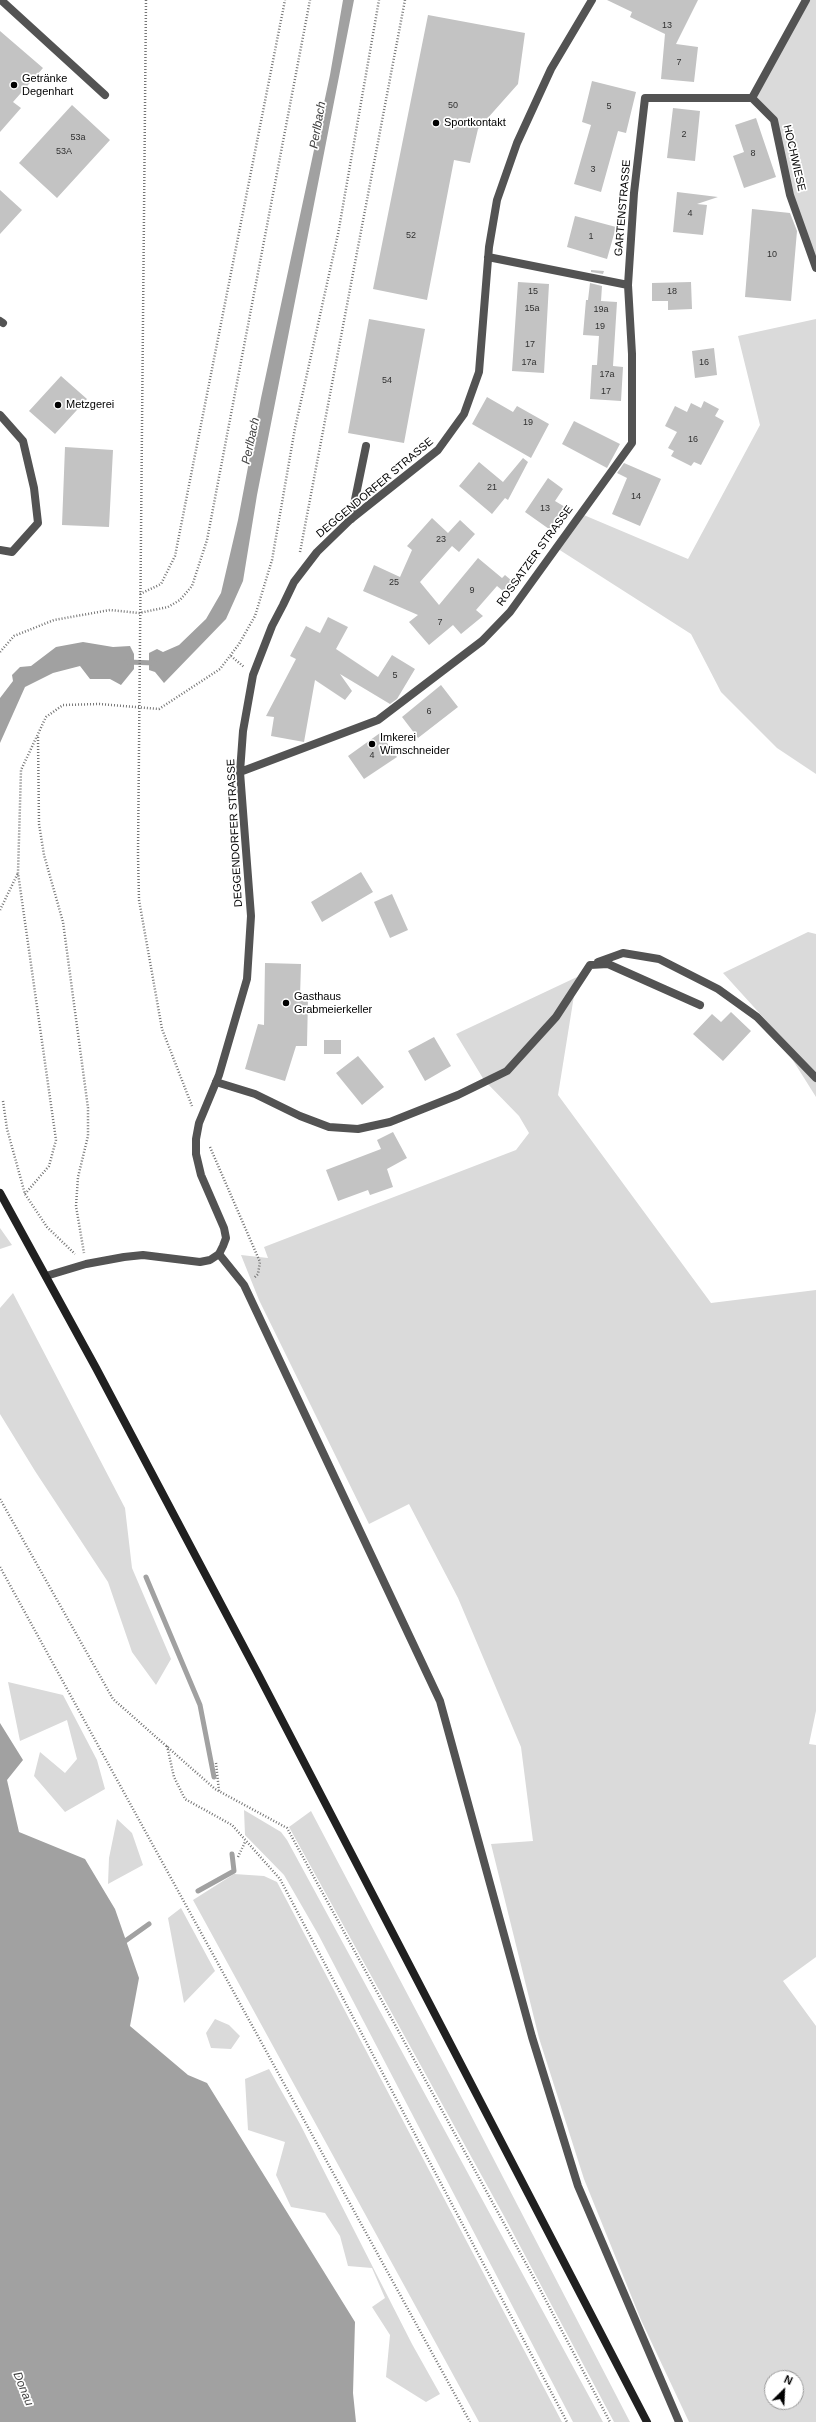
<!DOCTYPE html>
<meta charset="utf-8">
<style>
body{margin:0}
#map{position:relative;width:816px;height:2422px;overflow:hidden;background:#fff;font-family:Arial,sans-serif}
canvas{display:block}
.north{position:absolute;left:764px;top:2370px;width:40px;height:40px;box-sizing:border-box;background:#fff;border:1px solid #999;border-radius:50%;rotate:24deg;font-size:11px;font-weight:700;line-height:16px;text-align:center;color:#000}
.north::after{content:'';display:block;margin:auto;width:14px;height:18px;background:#000;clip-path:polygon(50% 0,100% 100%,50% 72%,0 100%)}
</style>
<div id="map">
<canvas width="816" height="2422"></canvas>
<div class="north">N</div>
</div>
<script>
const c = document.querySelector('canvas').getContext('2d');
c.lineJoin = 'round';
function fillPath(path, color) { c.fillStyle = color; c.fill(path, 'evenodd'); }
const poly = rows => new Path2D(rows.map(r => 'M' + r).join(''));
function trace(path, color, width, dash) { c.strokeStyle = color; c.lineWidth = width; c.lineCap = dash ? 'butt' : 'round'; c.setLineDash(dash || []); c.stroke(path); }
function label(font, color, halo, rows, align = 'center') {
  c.font = font + ' Arial,sans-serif'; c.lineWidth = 3.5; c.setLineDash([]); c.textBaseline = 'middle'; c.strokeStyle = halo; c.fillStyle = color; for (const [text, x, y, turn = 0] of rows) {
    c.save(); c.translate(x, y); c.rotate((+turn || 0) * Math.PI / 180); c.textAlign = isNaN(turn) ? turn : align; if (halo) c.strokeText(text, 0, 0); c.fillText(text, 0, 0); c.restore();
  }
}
fillPath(poly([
 [806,0,816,0,816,266,790,198,774,120,752,98],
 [816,319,816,774,777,748,721,692,691,634,555,547,579,513,688,559,760,425,738,336],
 [808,932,816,934,816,1097,772,1027,723,973],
 [577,977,558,1095,711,1303,816,1290,816,1711,809,1744,816,1745,816,1957,783,1981,816,2026,816,2422,689,2422,641,2320,584,2179,539,2038,491,1844,533,1841,521,1747,458,1598,409,1504,369,1524,259,1300,241,1255,268,1258,264,1247,516,1150,529,1133,519,1116,484,1080,456,1034],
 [772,2378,796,2378,796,2402,772,2402],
 [0,1228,12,1245,0,1249],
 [13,1293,125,1508,132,1568,171,1659,156,1685,132,1652,108,1582,35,1471,0,1414,0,1308],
 [8,1682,63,1695,97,1760,105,1789,65,1812,34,1776,40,1752,65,1773,77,1759,67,1720,20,1741],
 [244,1810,281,1832,287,1840,603,2422,573,2422,318,1934,284,1875,245,1835],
 [311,1811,449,2073,630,2422,614,2422,504,2216,289,1827],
 [117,1819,132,1833,143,1865,108,1884,109,1858],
 [234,1874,264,1876,277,1882,562,2422,479,2422,193,1900],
 [181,1908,215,1971,184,2003,168,1918],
 [215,2019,229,2025,240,2036,231,2049,211,2048,206,2033],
 [269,2069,300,2124,412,2344,440,2394,426,2402,386,2377,390,2335,372,2307,385,2298,372,2268,348,2266,340,2236,325,2213,291,2207,276,2175,285,2142,248,2130,245,2079]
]), '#dadada');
fillPath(poly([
 [343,0,354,0,257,495,243,581,226,619,164,683,155,672,149,670,149,653,157,649,163,652,179,645,206,619,221,593,238,520,261,398,330,75],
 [83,642,113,647,130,646,134,654,134,669,121,685,110,679,90,679,80,666,53,673,25,687,0,743,0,698,13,681,12,675,20,667,31,666,56,647],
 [0,1723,23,1760,7,1780,19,1832,85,1859,115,1909,139,1978,130,2026,188,2075,207,2083,355,2322,353,2393,356,2422,0,2422]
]), '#a1a1a1');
trace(poly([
 [127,662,155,663],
 [146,1577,200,1705,214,1777],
 [198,1891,234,1871,232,1854],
 [121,1944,149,1924]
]), '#a1a1a1', 5);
fillPath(poly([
 [607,0,698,0,676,44,698,47,694,82,661,79,665,34,630,17,632,12],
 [428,15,525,33,518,84,478,129,470,163,454,160,427,300,373,289],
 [0,31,43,68,13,102,21,108,0,132],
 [592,81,636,92,626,133,618,131,601,192,574,184,591,125,582,122],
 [72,105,110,140,57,198,19,163],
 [673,108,700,111,695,161,667,158],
 [756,118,776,177,744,188,733,156,744,152,735,125],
 [0,190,22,210,0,234],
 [677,192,718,197,697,204,707,205,703,235,673,232],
 [752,209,790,213,797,231,791,301,745,297],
 [575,216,616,227,607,259,567,247],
 [591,270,604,271,603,274,591,272],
 [518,282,549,284,544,373,512,371],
 [691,282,692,309,668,310,668,301,652,301,652,283],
 [590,283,602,286,601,301,617,302,613,366,623,367,621,401,590,399,592,365,597,365,599,336,583,335,586,300,588,300],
 [369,319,425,329,404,443,348,433],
 [714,348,717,375,695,378,692,351],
 [61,376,87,399,55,434,29,411],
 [487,397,513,412,517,406,549,424,531,458,472,424],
 [704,401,719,409,715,416,724,421,701,465,694,462,691,466,671,456,674,451,668,448,677,432,665,426,675,406,687,412,691,403,701,408],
 [574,421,620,444,607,468,562,444],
 [65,447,113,450,109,527,62,525],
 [523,458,528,462,508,500,505,498,492,514,459,486,479,462,503,482],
 [624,463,661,479,640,526,612,514,627,478,617,473],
 [548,478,563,489,555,501,565,507,549,529,525,512],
 [432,518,448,533,460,520,475,534,459,552,452,546,420,582,439,605,478,558,502,578,505,575,518,586,509,596,497,586,476,610,483,616,461,634,453,625,429,645,409,622,418,615,363,591,374,565,400,577,412,550,407,546],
 [328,617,348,627,336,649,378,677,392,655,415,669,397,699,390,704,340,674,352,691,345,700,315,680,304,742,271,736,274,717,266,716,296,659,290,656,306,626,320,633],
 [441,685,458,707,418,738,402,717],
 [380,733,397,757,364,779,348,756],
 [361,872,373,892,322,922,311,902],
 [392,894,408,930,390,938,374,902],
 [265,963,301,964,300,997,308,997,307,1046,296,1046,285,1081,245,1069,258,1024,264,1025],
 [731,1012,751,1031,723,1061,693,1034,712,1014,721,1022],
 [434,1037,451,1066,425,1081,408,1051],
 [324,1040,341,1040,341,1054,324,1054],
 [358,1056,384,1087,362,1105,336,1073],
 [393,1132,407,1158,387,1169,393,1187,370,1195,368,1190,338,1201,326,1170,381,1149,377,1140]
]), '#c3c3c3');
trace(poly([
 [146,0,138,855,139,900,162,1029,192,1106],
 [300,552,405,0],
 [140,594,161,584,175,556,285,0],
 [0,652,14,636,54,620,110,610,139,613,168,607,180,600,192,586,207,540,310,0],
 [231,656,244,667],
 [38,737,39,824,44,855,63,922,88,1108,88,1136,78,1177,76,1206,84,1253],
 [0,910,18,873],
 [3,1101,7,1129,25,1194,47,1227,75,1254],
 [210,1147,260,1262,258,1274,254,1278],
 [25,1194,49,1166,56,1140,18,873,21,770,46,717,63,705,100,704,159,709,220,669,239,644,255,616,272,560,295,428,338,234,379,0],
 [0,1499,113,1699,215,1789,287,1828,535,2280,610,2422],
 [0,1567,470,2422],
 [167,1746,174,1777,185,1799,232,1825,280,1879,567,2422],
 [216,1763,219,1791],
 [238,1857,245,1842]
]), '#757575', 2.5, [1, 2]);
trace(poly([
 [1,0,105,95],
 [806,0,752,98,774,120,790,195,816,268],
 [0,415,23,441,34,488,38,523,12,552,0,550],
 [351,519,366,446],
 [598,962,623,953,659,959,718,989,757,1017,816,1078],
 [216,1082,255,1094,300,1116,329,1127,358,1129,390,1122,458,1095,507,1071,556,1017,590,965,608,964,700,1005],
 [219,1254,244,1285,440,1701,532,2037,578,2186,679,2422]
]), '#535353', 8);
trace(poly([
 [488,257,628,285],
 [0,321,3,323],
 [240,772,378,720,482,641,510,612,632,443,632,354,628,285,634,193,645,98,752,98],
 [46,1276,86,1264,124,1257,143,1255,200,1262,210,1260,219,1254,223,1246,226,1238,224,1228,201,1175,196,1154,196,1139,199,1123,219,1075,247,979,251,916,240,772,243,731,253,675,272,626,283,605,294,582,317,552,351,519,438,450,464,414,479,372,489,247,497,200,517,143,551,69,592,0]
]), '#535353', 8);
trace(poly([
 [0,1193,96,1368,257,1672,647,2422]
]), '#202020', 8);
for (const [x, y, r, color] of [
 [14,85,4,"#000"],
 [436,123,4,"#000"],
 [58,405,4,"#000"],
 [372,744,4,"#000"],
 [286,1003,4,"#000"]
]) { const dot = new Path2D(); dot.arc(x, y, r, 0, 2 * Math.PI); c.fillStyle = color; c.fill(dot); trace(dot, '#fff', 1.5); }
label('9px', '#313131', null, [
 ["13",667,26],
 ["7",679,63],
 ["50",453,106],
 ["5",609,107],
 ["2",684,135],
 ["53a",78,138],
 ["53A",64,152],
 ["8",753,154],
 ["3",593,170],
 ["4",690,214],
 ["52",411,236],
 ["1",591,237],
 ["10",772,255],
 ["15",533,292],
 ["18",672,292],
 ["15a",532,309],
 ["19a",601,310],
 ["19",600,327],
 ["17",530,345],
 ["17a",529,363],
 ["16",704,363],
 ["17a",607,375],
 ["54",387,381],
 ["17",606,392],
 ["19",528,423],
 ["16",693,440],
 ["21",492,488],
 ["14",636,497],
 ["13",545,509],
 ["23",441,540],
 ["25",394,583],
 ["9",472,591],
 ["7",440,623],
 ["5",395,676],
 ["6",429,712],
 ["4",372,756]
]);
label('11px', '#000', '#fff', [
 ["Getränke",22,79],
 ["Degenhart",22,92],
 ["Sportkontakt",444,123],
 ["Metzgerei",66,405],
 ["Imkerei",380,738],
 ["Wimschneider",380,751],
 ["Gasthaus",294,997],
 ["Grabmeierkeller",294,1010]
], 'left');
label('11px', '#000', '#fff', [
 ["HOCHWIESE",794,158,77],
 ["GARTENSTRASSE",623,208,-85],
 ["DEGGENDORFER STRASSE",375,488,-40],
 ["ROSSATZER STRASSE",535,556,-54],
 ["DEGGENDORFER STRASSE",235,833,-93]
]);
label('italic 12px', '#424242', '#fff', [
 ["Perlbach",318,125,-80],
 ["Perlbach",251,441,-78],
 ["Donau",23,2389,68]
]);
</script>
